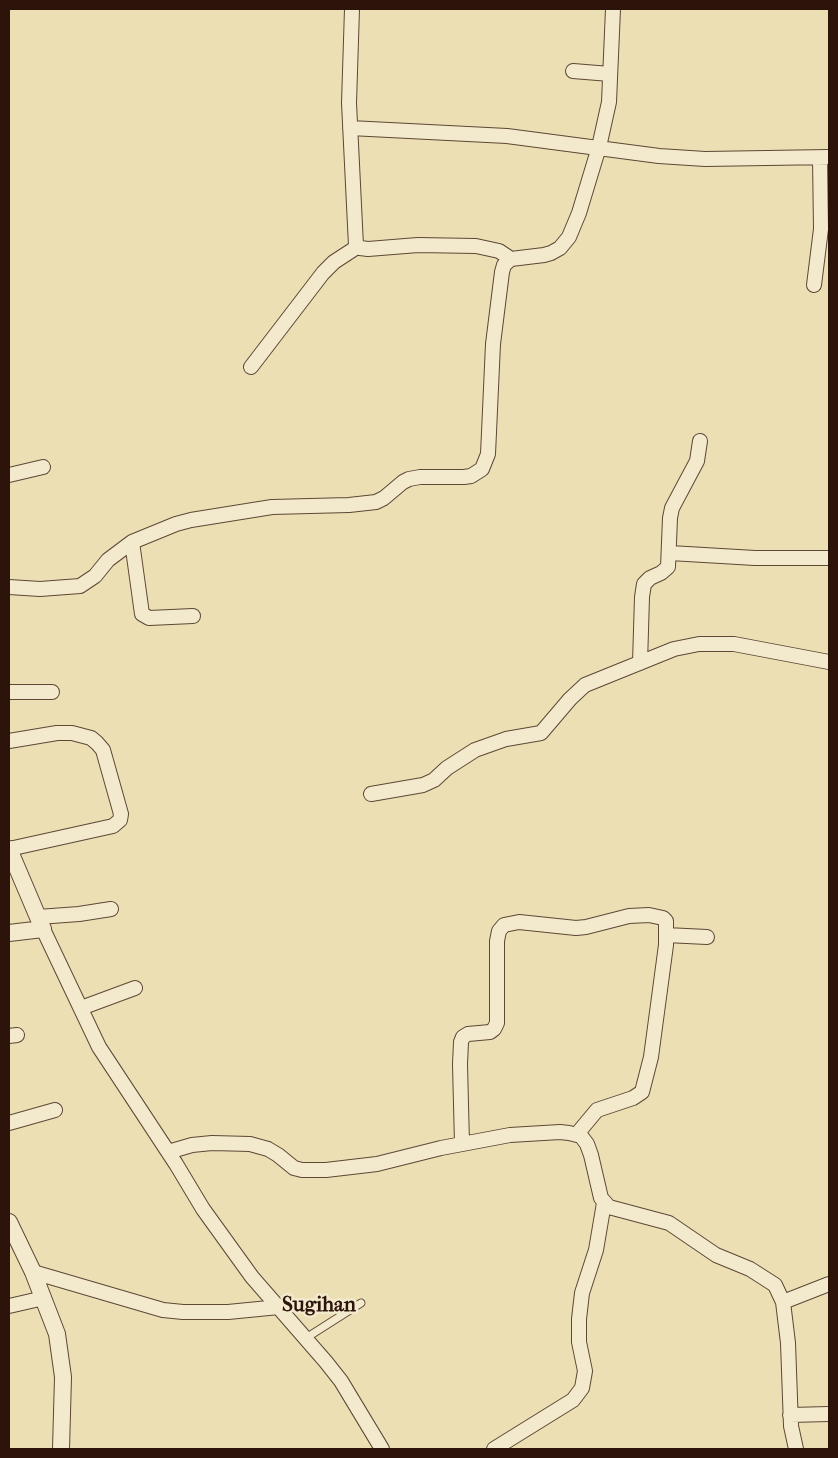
<!DOCTYPE html>
<style>
body{margin:0}
#map{position:relative;width:838px;height:1458px;overflow:hidden;background:#ecdfb4;font-family:"IM FELL French Canon",serif}
canvas{display:block}
.frame{position:absolute;inset:0;border:10px solid #2d140b;pointer-events:none}
</style>
<div id="map">
<canvas width="838" height="1458"></canvas>
<div class="frame"></div>
</div>
<script>
const c = document.querySelector('canvas').getContext('2d');
c.lineJoin = 'round';
const poly = rows => new Path2D(rows.map(r => 'M' + r).join(''));
function trace(path, color, width, dash) { c.strokeStyle = color; c.lineWidth = width; c.lineCap = dash ? 'butt' : 'round'; c.setLineDash(dash || []); c.stroke(path); }
function label(font, color, halo, rows, align = 'center') {
  c.font = font + ' "IM FELL French Canon",serif'; c.lineWidth = 5; c.setLineDash([]); c.textBaseline = 'middle'; c.strokeStyle = halo; c.fillStyle = color; for (const [text, x, y, turn = 0] of rows) {
    c.save(); c.translate(x, y); c.rotate((+turn || 0) * Math.PI / 180); c.textAlign = isNaN(turn) ? turn : align; if (halo) c.strokeText(text, 0, 0); c.fillText(text, 0, 0); c.restore();
  }
}
const service = poly([
 [306,1338,361,1303]
]);
const minor = poly([
 [352,9,349,103,356,246,360,248,368,249,418,245,476,246,499,251,511,259],
 [573,71,610,74],
 [350,128,507,136,659,156,705,159,829,157],
 [814,285,821,229,820,158],
 [251,367,323,273,334,262,357,247],
 [9,475,43,467],
 [132,542,142,614,149,618,193,616],
 [670,553,755,558,829,558],
 [9,587,40,589,80,586,95,576,108,560,132,542,176,524,191,520,272,507,349,505,376,502,384,498,403,482,409,479,420,477,464,477,471,476,482,469,488,454,493,344,502,272,504,265,511,259,544,255,551,253,560,248,569,237,579,213,599,147,609,102,613,9],
 [640,663,642,597,644,584,650,578,661,573,668,567,670,518,672,508,697,461,700,441],
 [9,692,52,692],
 [9,741,57,733,72,733,91,738,97,743,103,750,121,814,120,820,113,826,9,849],
 [371,794,423,785,434,780,447,768,475,750,506,739,541,733,570,699,585,685,674,649,699,644,734,644,829,662],
 [38,917,79,914,111,909],
 [43,929,99,1047,176,1164,203,1209,252,1277,326,1362,341,1381,382,1449],
 [666,935,707,937],
 [81,1008,135,988],
 [9,1036,17,1035],
 [9,1123,55,1110],
 [462,1144,460,1064,461,1042,463,1037,468,1034,490,1032,494,1029,497,1023,497,941,499,931,504,925,519,922,576,928,586,927,629,916,649,915,663,918,666,921,666,945,651,1057,642,1092,633,1098,597,1110,577,1134],
 [168,1152,192,1145,212,1143,250,1144,268,1149,278,1155,294,1168,302,1170,326,1170,377,1164,441,1148,510,1135,560,1132,569,1133,581,1136,587,1144,591,1155,601,1198,609,1207,669,1223,716,1255,750,1269,775,1285,783,1302,788,1343,791,1426,796,1449],
 [33,1272,163,1310,183,1312,228,1312,279,1307],
 [783,1302,829,1284],
 [9,1306,44,1298],
 [790,1415,829,1414],
 [494,1449,573,1400,582,1388,585,1371,579,1342,579,1319,582,1293,596,1250,604,1203]
]);
const tertiary = poly([
 [9,849,43,929,9,933],
 [9,1222,33,1272,57,1334,63,1377,61,1449]
]);
trace(service, '#5d4735', 9);
trace(minor, '#5d4735', 16);
trace(tertiary, '#5d4735', 18);
trace(service, '#f3eace', 7);
trace(minor, '#f3eace', 14);
trace(tertiary, '#f3eace', 16);
label('bold 21px', '#2d140b', '#f3eace', [
 ["Sugihan",319,1306]
]);
</script>
